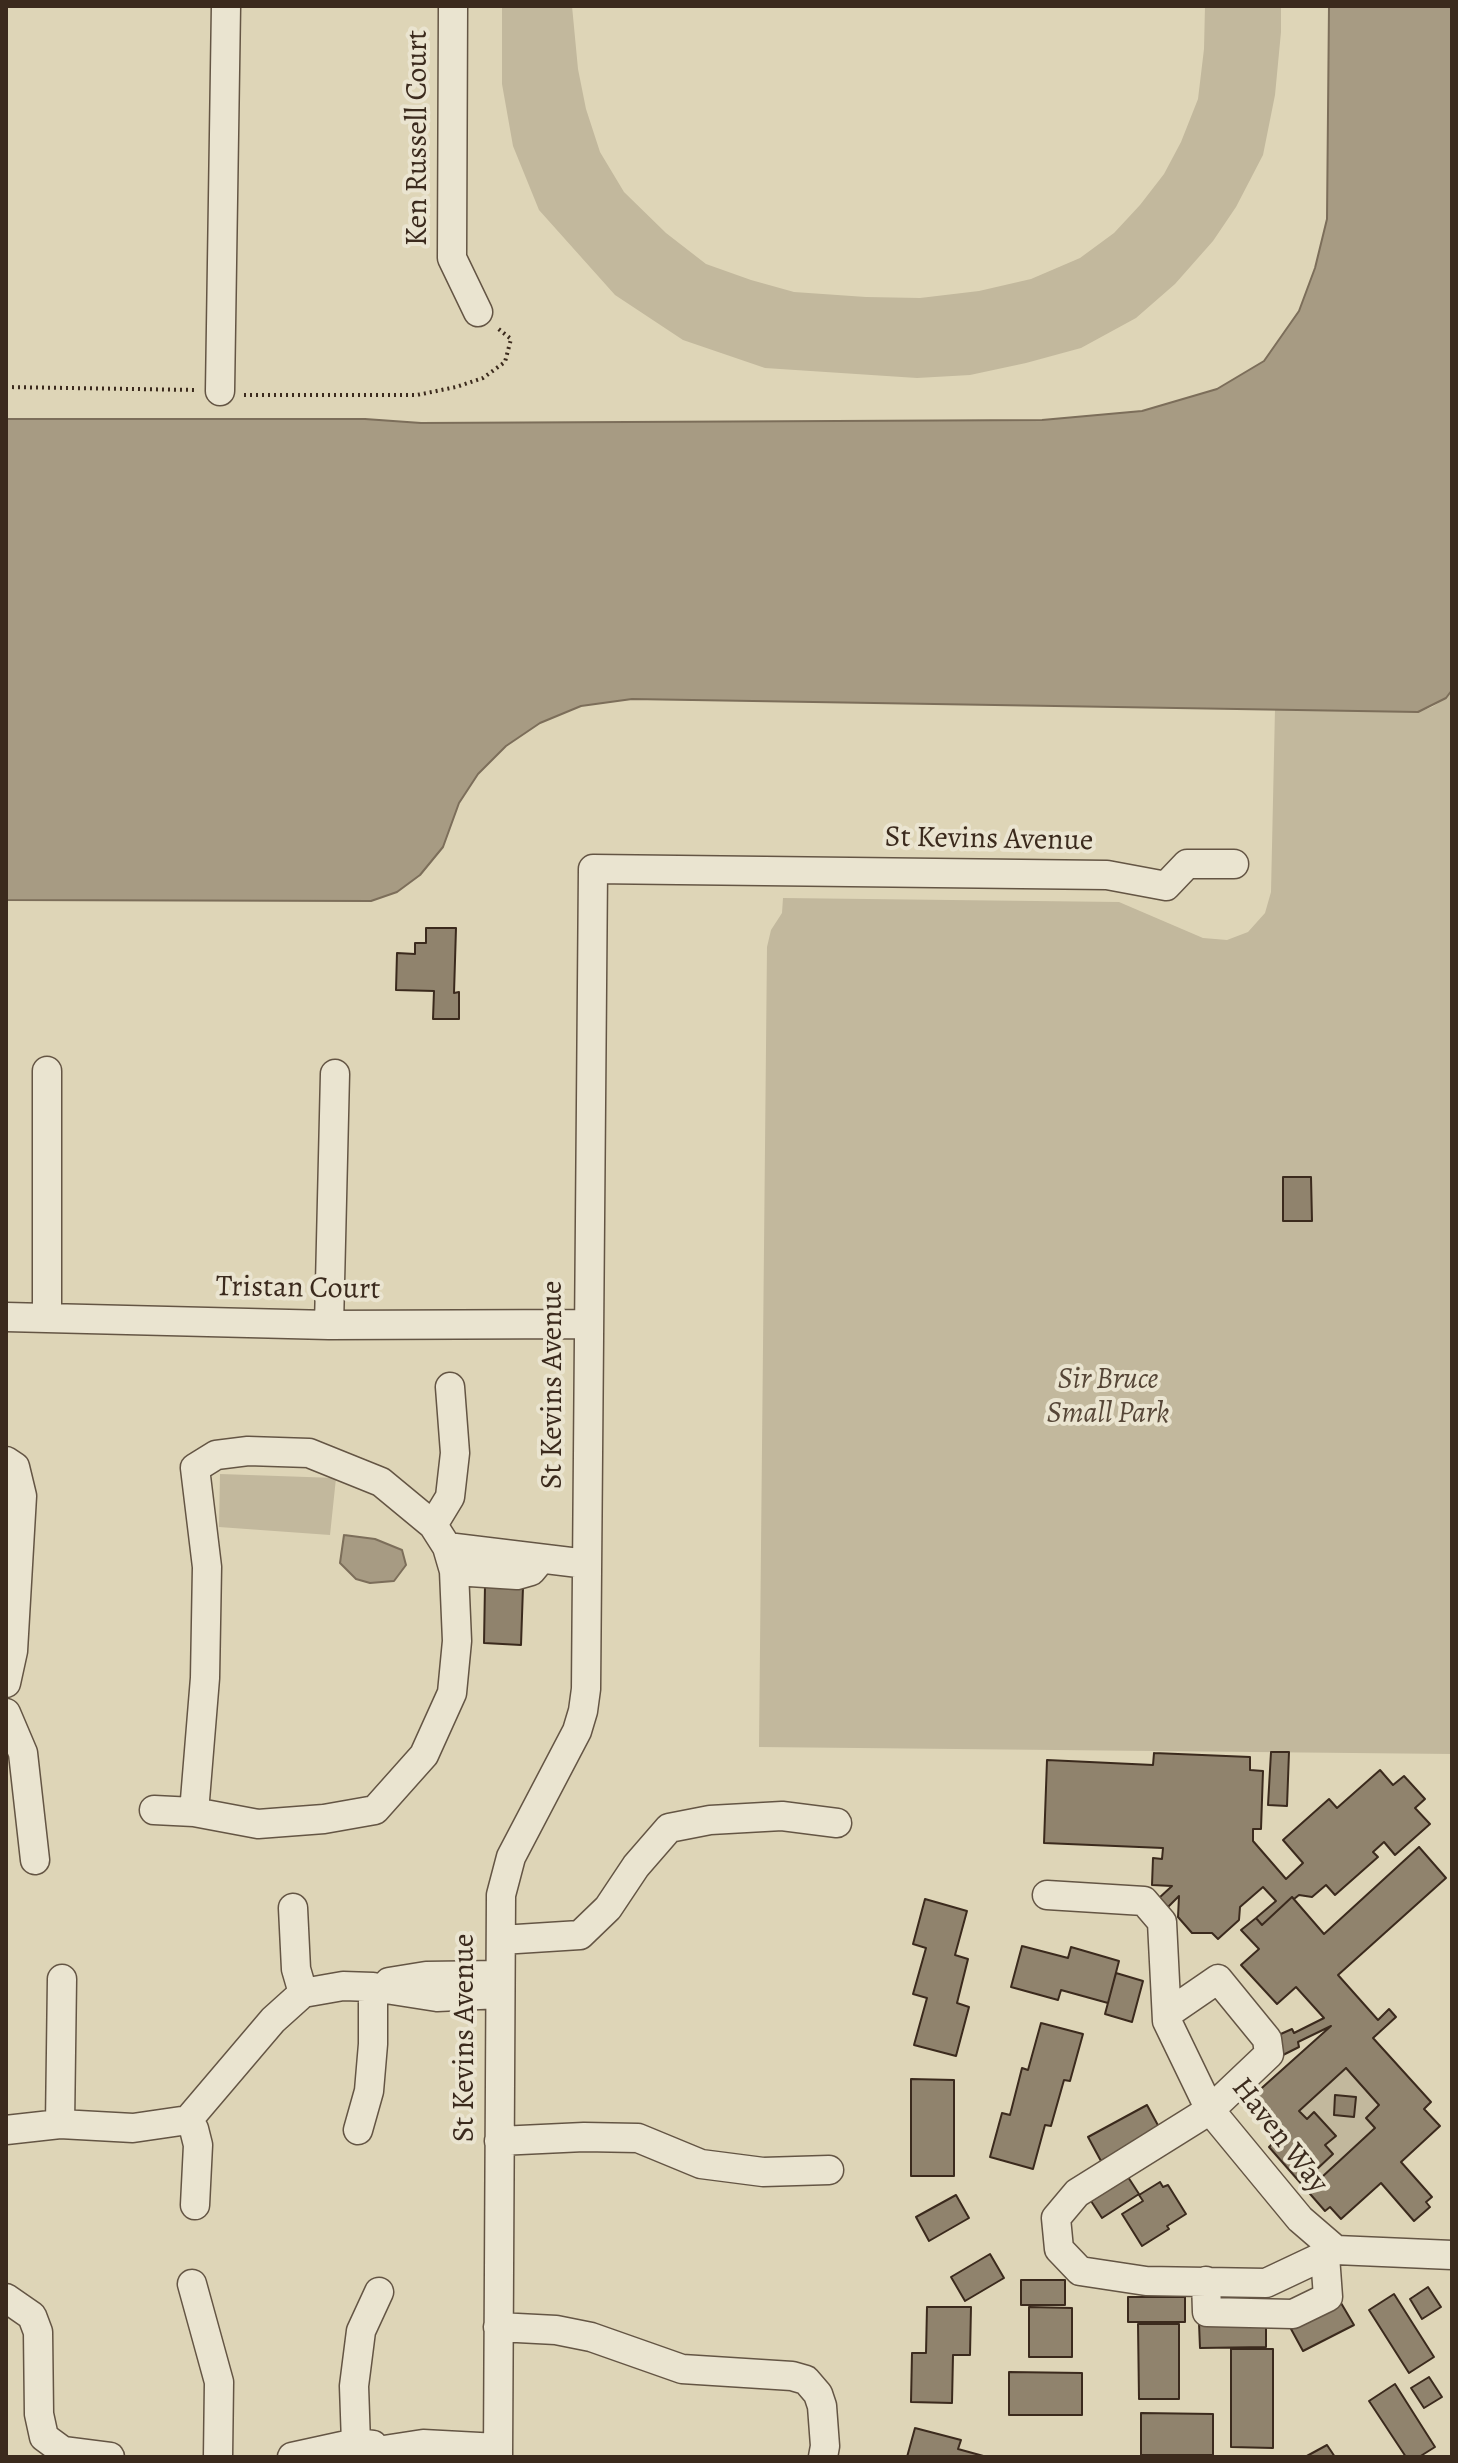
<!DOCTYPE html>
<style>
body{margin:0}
#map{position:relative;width:1458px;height:2463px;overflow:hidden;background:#ded5b7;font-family:Alegreya,serif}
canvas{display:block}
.frame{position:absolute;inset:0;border:8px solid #3b2a1d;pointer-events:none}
</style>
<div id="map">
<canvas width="1458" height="2463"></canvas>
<div class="frame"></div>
</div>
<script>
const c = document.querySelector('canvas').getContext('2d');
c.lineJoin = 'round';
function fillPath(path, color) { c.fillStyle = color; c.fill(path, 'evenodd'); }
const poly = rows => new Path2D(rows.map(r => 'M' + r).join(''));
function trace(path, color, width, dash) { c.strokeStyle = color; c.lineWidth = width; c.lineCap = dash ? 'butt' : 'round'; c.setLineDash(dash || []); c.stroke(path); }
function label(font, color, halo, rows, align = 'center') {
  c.font = font + ' Alegreya,serif'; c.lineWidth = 8; c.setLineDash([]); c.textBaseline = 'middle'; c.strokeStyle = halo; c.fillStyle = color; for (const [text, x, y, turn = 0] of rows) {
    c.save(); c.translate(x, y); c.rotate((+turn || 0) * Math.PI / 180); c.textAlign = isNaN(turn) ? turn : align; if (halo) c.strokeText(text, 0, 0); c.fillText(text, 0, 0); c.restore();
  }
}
fillPath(poly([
 [502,6,572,6,578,69,586,109,600,152,624,192,666,233,706,264,751,280,794,292,866,297,920,298,979,291,1031,279,1080,258,1114,233,1140,205,1164,174,1181,142,1198,99,1204,49,1205,6,1281,6,1281,32,1275,95,1263,155,1236,207,1213,241,1175,284,1136,318,1081,348,1026,363,970,375,917,378,765,368,683,340,615,295,539,210,513,146,502,84],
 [1452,690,1452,1754,759,1747,767,947,771,930,782,913,783,898,1119,902,1203,938,1227,940,1248,932,1265,913,1271,892,1275,709,1418,712,1432,707,1446,698],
 [220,1474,336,1478,330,1535,219,1527],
 [1346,2068,1379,2105,1366,2117,1375,2128,1322,2177,1316,2170,1333,2154,1325,2145,1336,2135,1315,2113,1307,2119,1299,2111]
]), '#c2b89d');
const water = poly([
 [1329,6,1452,6,1452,690,1446,698,1418,712,632,699,581,706,540,723,506,746,478,774,459,803,443,847,420,875,397,892,371,901,6,900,6,419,365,419,421,423,1042,420,1142,411,1217,389,1264,361,1299,311,1315,268,1327,219,1329,6],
 [344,1535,375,1539,402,1550,406,1565,394,1581,370,1583,356,1579,340,1563,344,1535]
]);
fillPath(water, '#a79b83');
trace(water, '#7c6e5a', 2);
const building = poly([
 [426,928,456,928,454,993,459,992,459,1019,433,1019,434,991,396,990,397,953,415,954,415,943,426,943,426,928],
 [1283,1177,1311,1177,1312,1221,1283,1221,1283,1177],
 [485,1585,523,1587,521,1645,484,1643,485,1585],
 [1271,1752,1289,1752,1287,1806,1268,1805,1271,1752],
 [1154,1753,1250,1757,1250,1770,1263,1771,1261,1829,1253,1829,1253,1841,1286,1879,1303,1863,1283,1840,1329,1799,1337,1808,1380,1770,1393,1785,1404,1776,1425,1799,1415,1808,1430,1824,1395,1855,1384,1842,1373,1852,1378,1857,1335,1895,1326,1885,1312,1897,1299,1895,1294,1899,1292,1897,1262,1925,1256,1918,1276,1901,1263,1887,1240,1907,1239,1920,1218,1939,1212,1933,1192,1933,1178,1917,1179,1896,1168,1907,1159,1898,1172,1886,1152,1885,1153,1858,1162,1859,1163,1848,1044,1843,1047,1760,1153,1765,1154,1753],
 [1419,1847,1446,1878,1338,1975,1378,2020,1389,2009,1396,2017,1373,2038,1431,2102,1424,2109,1440,2126,1401,2162,1432,2197,1426,2202,1430,2207,1414,2221,1381,2183,1341,2219,1330,2207,1325,2211,1269,2147,1277,2139,1245,2103,1331,2026,1298,2042,1299,2047,1283,2055,1274,2037,1292,2029,1294,2033,1324,2018,1296,1987,1277,2004,1241,1965,1259,1949,1241,1930,1256,1918,1262,1925,1292,1897,1324,1934,1419,1847],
 [1346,2068,1379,2105,1366,2118,1375,2128,1322,2177,1316,2170,1333,2154,1325,2145,1336,2136,1314,2112,1307,2119,1299,2111,1346,2068],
 [925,1899,967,1911,955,1955,968,1959,957,2003,969,2007,956,2056,914,2045,927,1998,913,1994,926,1948,913,1944,925,1899],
 [1022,1946,1068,1958,1071,1947,1119,1961,1108,2003,1061,1990,1058,2000,1011,1987,1022,1946],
 [1116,1973,1143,1981,1132,2022,1105,2014,1116,1973],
 [1041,2023,1083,2034,1070,2081,1064,2080,1051,2126,1045,2125,1033,2169,990,2157,1002,2113,1010,2115,1022,2068,1028,2070,1041,2023],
 [911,2079,954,2080,954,2176,911,2176,911,2079],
 [1335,2095,1356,2097,1354,2117,1334,2115,1335,2095],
 [1147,2105,1160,2129,1101,2161,1088,2137,1147,2105],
 [1128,2177,1139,2194,1102,2218,1091,2201,1128,2177],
 [1160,2182,1163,2187,1168,2185,1186,2214,1167,2226,1169,2229,1142,2246,1122,2214,1143,2201,1139,2195,1160,2182],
 [956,2195,969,2218,929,2241,916,2217,956,2195],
 [990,2254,1004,2278,965,2301,951,2277,990,2254],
 [1021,2280,1065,2280,1065,2305,1021,2305,1021,2280],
 [1428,2287,1441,2307,1422,2319,1410,2299,1428,2287],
 [1394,2294,1434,2357,1409,2373,1369,2310,1394,2294],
 [1128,2297,1185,2297,1185,2322,1128,2322,1128,2297],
 [1341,2303,1354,2325,1303,2351,1291,2329,1341,2303],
 [927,2307,971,2307,970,2355,953,2355,952,2403,911,2402,912,2353,926,2353,927,2307],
 [1029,2307,1072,2308,1072,2357,1029,2357,1029,2307],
 [1199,2323,1266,2323,1266,2347,1200,2348,1199,2323],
 [1138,2324,1179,2324,1179,2399,1139,2399,1138,2324],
 [1231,2349,1273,2349,1273,2448,1231,2447,1231,2349],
 [1009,2372,1082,2373,1082,2415,1009,2415,1009,2372],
 [1429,2377,1442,2397,1424,2408,1411,2388,1429,2377],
 [1395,2384,1435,2447,1419,2457,1406,2457,1369,2401,1395,2384],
 [1141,2413,1213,2414,1213,2455,1141,2455,1141,2413],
 [915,2428,961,2440,958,2449,987,2457,907,2457,915,2428],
 [1327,2445,1335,2457,1305,2457,1327,2445]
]);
fillPath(building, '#90836d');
trace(building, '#3b2a1d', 2);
const minor = poly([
 [453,6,452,258,478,312],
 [220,391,226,6],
 [47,1316,47,1071],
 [6,1317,329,1325,589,1324],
 [329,1325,335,1074],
 [248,1451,309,1453,381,1482,433,1525,447,1547,454,1571,457,1641,452,1693,424,1755,375,1810,324,1819,258,1824,194,1812,205,1678,207,1567,195,1468,216,1455,248,1451],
 [6,1461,15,1467,22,1496,13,1651,6,1683],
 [433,1525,450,1497,455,1453,450,1387],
 [447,1547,587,1564],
 [454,1571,517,1575,531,1571,541,1559],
 [6,1713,23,1753,35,1860],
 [154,1810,194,1812],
 [1047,1895,1144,1901,1162,1922,1167,2021,1210,2110,1300,2219,1336,2250,1452,2255],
 [293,1908,296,1969,303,1993],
 [501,1940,580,1935,608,1908,636,1866,669,1828,710,1820,782,1816,837,1823],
 [389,1982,426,1976,500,1975],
 [1167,2014,1218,1979,1267,2039,1269,2054,1210,2110,1077,2193,1056,2218,1059,2249,1080,2271,1146,2281,1266,2283,1336,2250],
 [188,2120,194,2129,198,2145,195,2205],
 [60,2124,62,1979],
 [6,2130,60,2124,133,2128,188,2120,273,2020,303,1993,343,1986,373,1987,437,1997,500,1994],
 [358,2130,369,2091,373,2044,373,1987],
 [499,2141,584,2137,638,2138,701,2164,763,2172,829,2170],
 [1206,2281,1207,2312,1293,2314,1328,2297,1325,2256],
 [192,2284,219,2382,218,2457],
 [6,2298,32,2316,38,2332,39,2414,44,2437,63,2451,110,2457],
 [498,2327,556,2330,591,2337,682,2369,792,2376,806,2380,818,2394,822,2406,825,2446,823,2457],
 [356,2443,354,2386,361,2331,379,2292],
 [384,2450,423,2444,498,2448],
 [292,2457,356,2443,373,2445],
 [498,2457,501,1895,511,1857,577,1731,583,1711,586,1689,593,869,1107,875,1166,886,1187,864,1234,864]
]);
trace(minor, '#645544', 31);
trace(poly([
 [6,387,196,390],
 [244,395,417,395,456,387,483,378,505,362,511,339,496,327]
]), '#3b2a1d', 4, [2, 4]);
trace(minor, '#eae4d0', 28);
label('30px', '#3b2a1d', '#eae4d0', [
 ["Ken Russell Court",419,138,-90],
 ["St Kevins Avenue",989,840,1],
 ["Tristan Court",298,1289,1],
 ["St Kevins Avenue",554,1385,-90],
 ["St Kevins Avenue",466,2038,-90],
 ["Haven Way",1279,2136,52]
]);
label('italic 30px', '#564637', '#eae4d0', [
 ["Sir Bruce",1108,1381],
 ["Small Park",1108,1415]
]);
</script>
